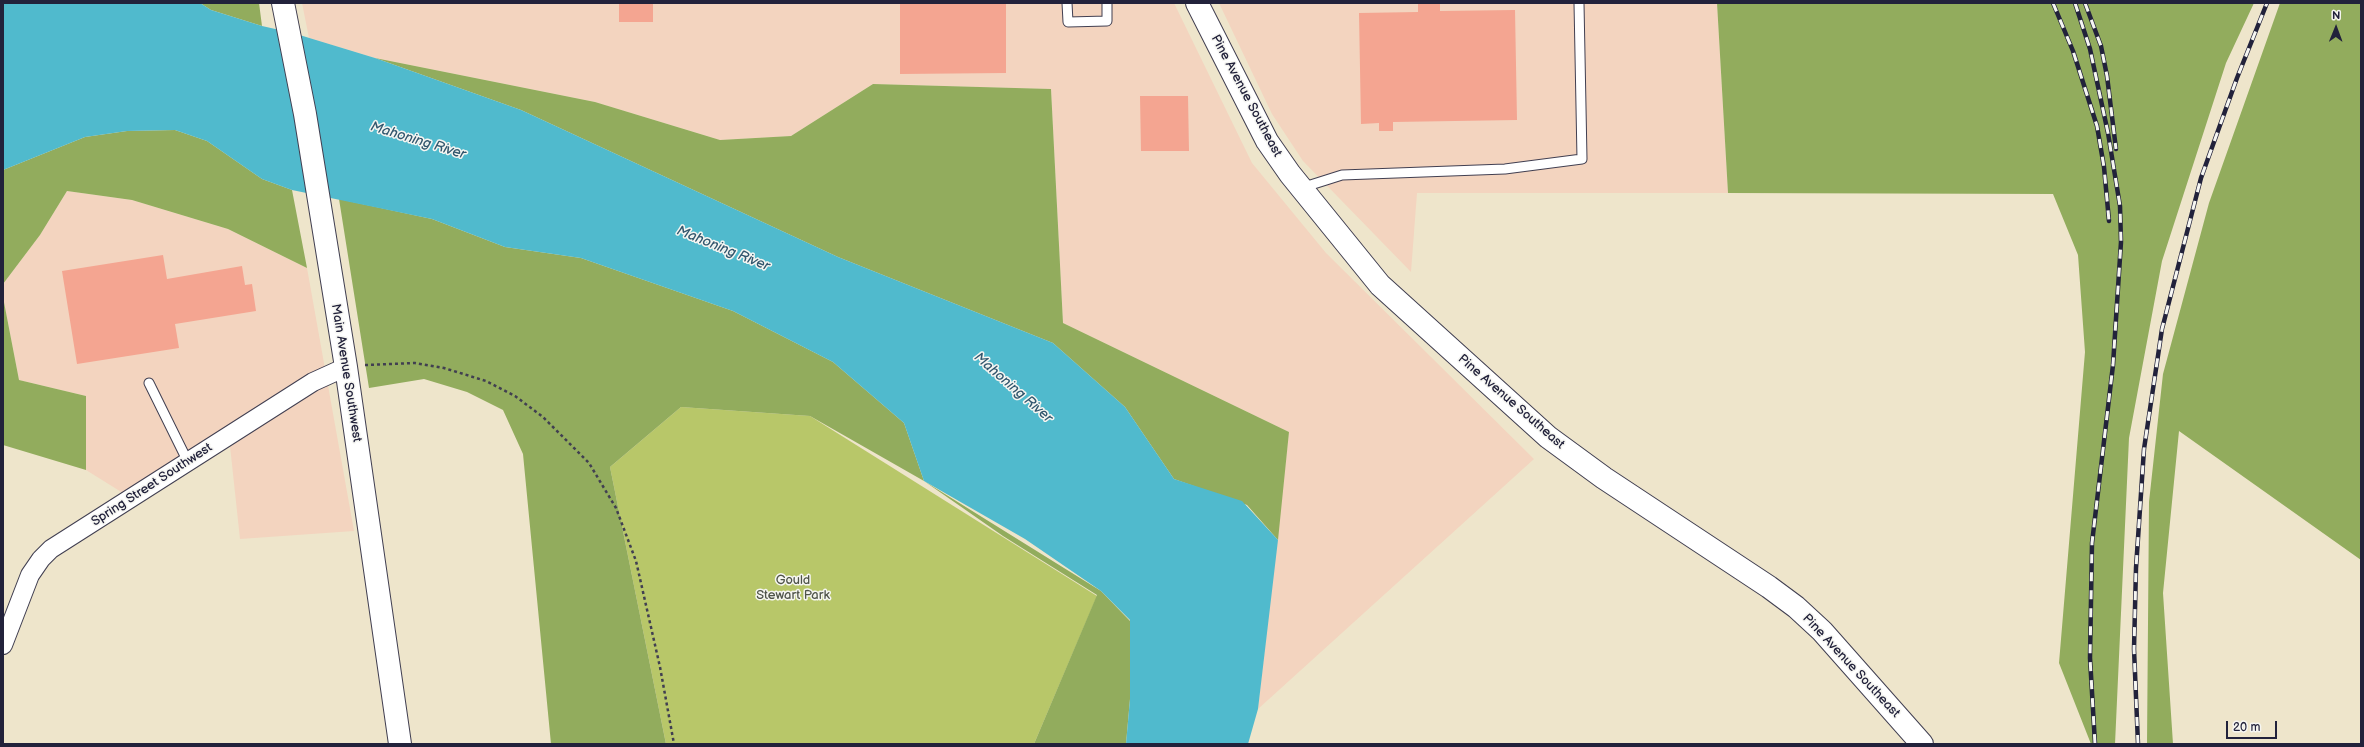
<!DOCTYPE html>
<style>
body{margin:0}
#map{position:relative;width:2364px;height:747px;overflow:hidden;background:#eee5cb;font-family:"Balsamiq Sans",sans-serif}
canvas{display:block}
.frame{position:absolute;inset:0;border:4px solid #22223b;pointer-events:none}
.north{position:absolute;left:2316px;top:8px;width:40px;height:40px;-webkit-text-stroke:3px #f6f6f2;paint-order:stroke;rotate:1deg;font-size:11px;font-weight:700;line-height:16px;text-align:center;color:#22223b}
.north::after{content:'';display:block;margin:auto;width:14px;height:18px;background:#22223b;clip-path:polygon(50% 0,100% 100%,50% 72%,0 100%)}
.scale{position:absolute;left:2226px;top:721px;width:51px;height:18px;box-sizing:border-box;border:2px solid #22223b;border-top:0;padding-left:5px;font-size:12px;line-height:14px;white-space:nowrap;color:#22223b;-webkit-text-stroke:3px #f6f6f2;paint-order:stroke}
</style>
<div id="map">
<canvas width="2364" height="747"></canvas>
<div class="frame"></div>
<div class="north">N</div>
<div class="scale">20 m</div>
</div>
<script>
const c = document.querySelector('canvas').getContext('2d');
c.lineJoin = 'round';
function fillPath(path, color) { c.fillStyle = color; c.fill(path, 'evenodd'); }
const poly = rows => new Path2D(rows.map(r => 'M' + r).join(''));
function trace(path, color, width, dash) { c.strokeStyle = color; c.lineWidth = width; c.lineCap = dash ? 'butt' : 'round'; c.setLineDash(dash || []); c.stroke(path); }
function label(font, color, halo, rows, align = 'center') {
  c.font = font + ' "Balsamiq Sans",sans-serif'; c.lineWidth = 3; c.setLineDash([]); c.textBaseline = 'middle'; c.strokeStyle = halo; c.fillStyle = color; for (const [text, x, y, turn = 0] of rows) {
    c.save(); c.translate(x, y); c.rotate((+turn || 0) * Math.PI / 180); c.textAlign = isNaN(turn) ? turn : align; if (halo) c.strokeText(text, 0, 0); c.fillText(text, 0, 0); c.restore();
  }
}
fillPath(poly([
 [302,3,1174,3,1252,163,1326,253,1534,459,1258,709,1289,432,1063,323,1051,89,873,84,791,136,720,140,595,102,375,58,309,38],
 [1219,3,1717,3,1728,193,1417,193,1411,272,1303,161,1272,114],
 [67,191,132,200,228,229,307,268,354,531,240,539,230,446,139,503,86,470,86,396,19,380,3,297,3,284,40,235]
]), '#f3d4bf');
fillPath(poly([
 [681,407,810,416,1097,596,1034,744,666,744,610,467]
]), '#b8c769');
fillPath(poly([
 [200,3,259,3,262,26,211,10],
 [1717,3,2254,3,2226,63,2162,261,2129,438,2115,744,2091,744,2059,663,2085,352,2078,255,2053,194,1728,193],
 [2280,3,2361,3,2361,560,2179,431,2163,593,2173,744,2147,744,2149,502,2163,374,2209,203],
 [375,58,595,102,720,140,791,136,873,84,1051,89,1063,323,1289,432,1278,540,1247,505,1174,479,1125,407,1053,343,838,257,521,110],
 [175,130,207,141,262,179,292,190,307,268,228,229,132,200,67,191,40,235,3,284,3,170,85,137,127,131],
 [339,199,432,219,505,247,581,258,733,311,833,362,904,423,924,481,1101,591,1130,621,1130,699,1126,744,1034,744,1097,595,1003,536,924,481,810,416,681,407,610,467,666,744,551,744,523,454,503,410,467,392,424,379,369,388],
 [3,297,19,380,86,396,86,470,3,445]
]), '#92ac5d');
fillPath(poly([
 [3,3,200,3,211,10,262,26,293,33,375,58,521,110,838,257,1053,343,1125,407,1174,479,1242,501,1278,540,1258,709,1248,744,1126,744,1130,699,1130,620,1101,591,1025,539,924,481,904,423,833,362,733,311,581,258,505,247,432,219,292,190,262,179,207,141,175,130,127,131,85,137,3,170]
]), '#50bacd');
fillPath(poly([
 [619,3,653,3,653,22,619,22],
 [900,3,1006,3,1006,73,900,74],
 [1418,3,1440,3,1440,11,1515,10,1517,120,1393,122,1393,131,1379,131,1379,123,1361,124,1359,13,1418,12],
 [1140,96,1188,96,1189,151,1141,151],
 [163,255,167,279,242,266,245,285,252,284,256,311,175,324,179,348,77,364,62,271]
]), '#f4a591');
const service = poly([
 [1067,3,1068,22,1107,21,1107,3],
 [1301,188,1342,175,1505,169,1582,159,1579,3],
 [149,383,188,462]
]);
const minor = poly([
 [3,645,30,575,41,559,51,549,313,382,346,367]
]);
const tertiary = poly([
 [283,3,305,114,346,367,400,744],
 [1197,3,1267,141,1290,174,1380,285,1548,437,1604,478,1769,587,1796,607,1822,631,1922,744]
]);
trace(service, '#413f51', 11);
trace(minor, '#413f51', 20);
trace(tertiary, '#413f51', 24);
trace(poly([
 [365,365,415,363,444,368,486,381,515,396,543,417,589,463,616,508,636,561,660,667,674,744]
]), '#413f51', 2.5, [3, 3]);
trace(service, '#fff', 9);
trace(minor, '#fff', 18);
trace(tertiary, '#fff', 22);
const rail = poly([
 [2053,3,2073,51,2097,126,2104,167,2109,221],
 [2075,3,2090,49,2108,133,2120,206,2121,242,2113,365,2092,543,2090,658,2095,744],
 [2085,3,2101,46,2107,76,2116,149],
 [2138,744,2134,649,2136,568,2144,449,2162,329,2201,178,2237,78,2267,3]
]);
trace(rail, '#22223b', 4.5);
trace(rail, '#f6f6f2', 3, [9]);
label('13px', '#22223b', '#f6f6f2', [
 ["Pine Avenue Southeast",1246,96,62],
 ["Main Avenue Southwest",346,373,81],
 ["Pine Avenue Southeast",1511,402,41],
 ["Spring Street Southwest",152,485,-33],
 ["Pine Avenue Southeast",1851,666,47]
]);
label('13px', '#4f5449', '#f6f6f2', [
 ["Gould",793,581],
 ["Stewart Park",793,596]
]);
label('italic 14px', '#32576e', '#f6f6f2', [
 ["Mahoning River",418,141,17],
 ["Mahoning River",723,249,22],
 ["Mahoning River",1013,388,41]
]);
</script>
